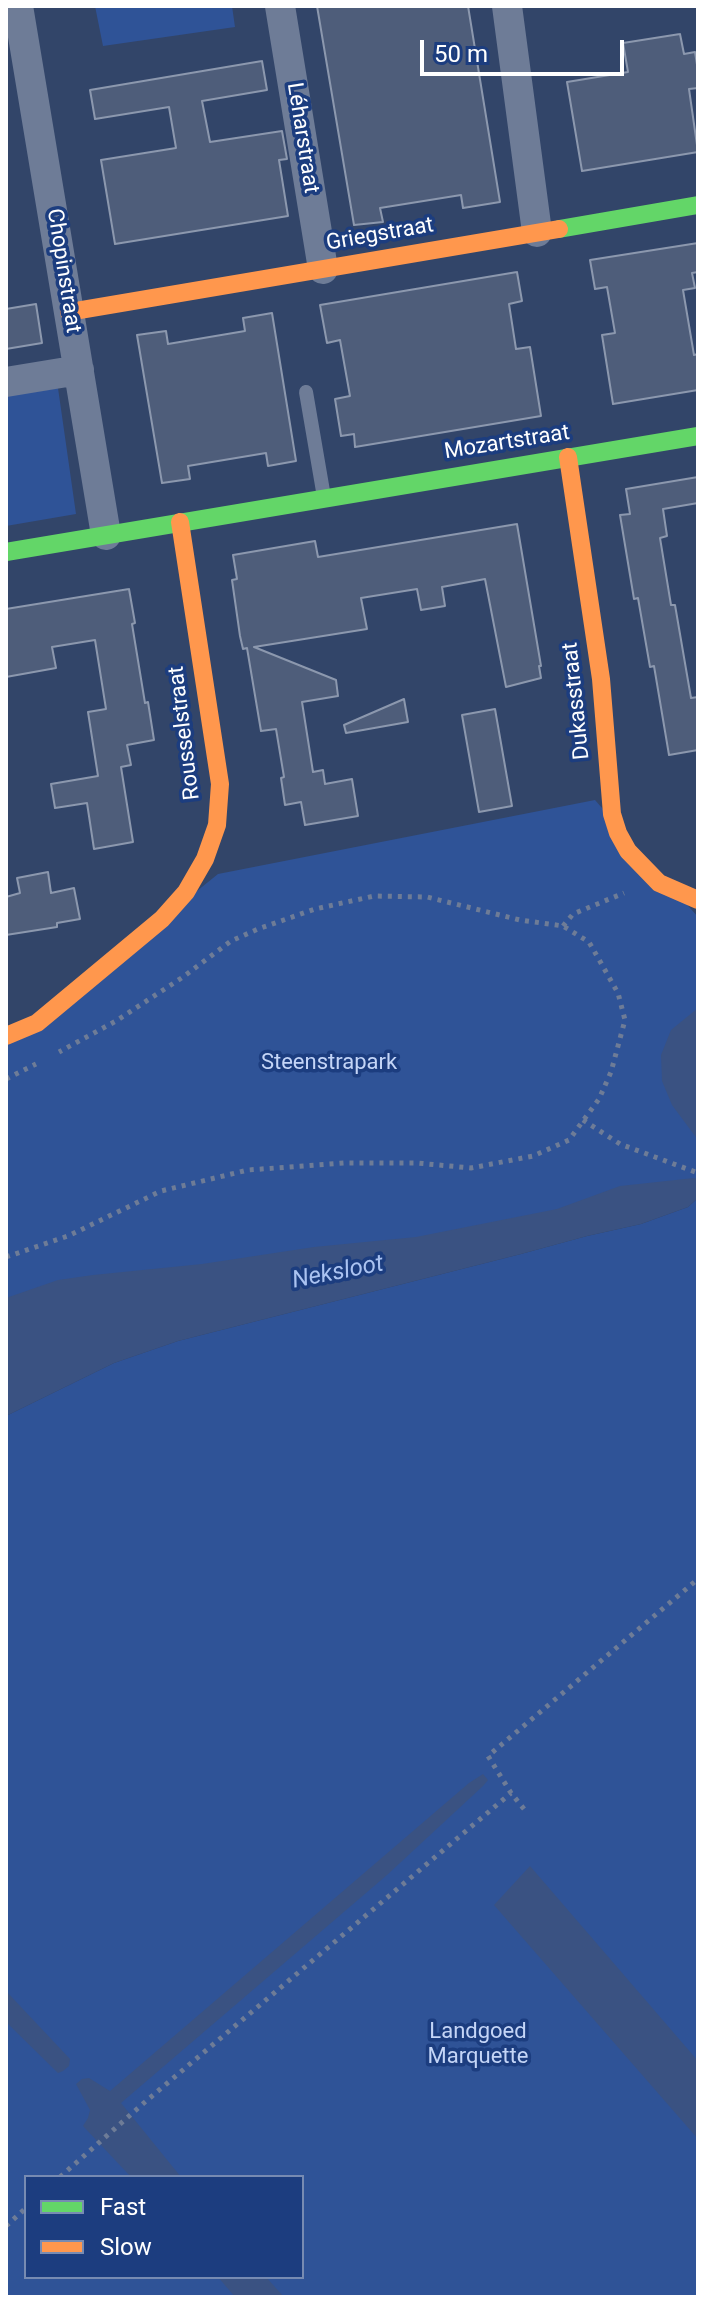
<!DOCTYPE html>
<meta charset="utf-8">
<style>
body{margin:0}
#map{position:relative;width:704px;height:2303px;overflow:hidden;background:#324569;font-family:Roboto,sans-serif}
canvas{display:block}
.frame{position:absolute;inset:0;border:8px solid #fff;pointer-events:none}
.legend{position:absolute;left:24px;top:2175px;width:280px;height:104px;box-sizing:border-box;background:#1c3d7f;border:2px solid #778bb2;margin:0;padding:10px 14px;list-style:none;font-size:24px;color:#fff}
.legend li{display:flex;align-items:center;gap:16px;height:40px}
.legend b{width:40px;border:2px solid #778bb2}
.scale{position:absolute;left:420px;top:40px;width:204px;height:36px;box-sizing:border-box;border:4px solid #fff;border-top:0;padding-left:10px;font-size:24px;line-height:28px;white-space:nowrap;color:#fff;-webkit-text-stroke:6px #1c3d7f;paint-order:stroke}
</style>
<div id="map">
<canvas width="704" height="2303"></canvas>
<div class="frame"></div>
<ul class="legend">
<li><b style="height:10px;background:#63d668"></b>Fast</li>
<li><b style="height:10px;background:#ff974d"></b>Slow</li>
</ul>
<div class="scale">50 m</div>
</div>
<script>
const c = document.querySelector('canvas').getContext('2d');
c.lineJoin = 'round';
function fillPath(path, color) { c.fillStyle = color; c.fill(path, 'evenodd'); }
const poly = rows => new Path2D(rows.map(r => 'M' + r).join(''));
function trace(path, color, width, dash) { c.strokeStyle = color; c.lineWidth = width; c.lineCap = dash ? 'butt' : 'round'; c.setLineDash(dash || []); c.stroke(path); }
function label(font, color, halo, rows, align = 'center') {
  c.font = font + ' Roboto,sans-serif'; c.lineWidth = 7; c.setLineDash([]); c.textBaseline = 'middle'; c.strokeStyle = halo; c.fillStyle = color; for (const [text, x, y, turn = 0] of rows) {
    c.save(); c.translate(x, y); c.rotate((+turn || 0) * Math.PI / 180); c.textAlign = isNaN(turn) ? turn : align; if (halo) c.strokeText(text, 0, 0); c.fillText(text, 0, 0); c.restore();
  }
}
fillPath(poly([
 [95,6,232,6,235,27,103,46],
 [58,388,76,514,6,526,6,396],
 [595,800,698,917,698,1188,6,1367,6,1045,218,874],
 [698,1198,698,2297,6,2297,6,1416,114,1363,178,1341,521,1254,587,1236,641,1224,688,1207],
 [26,2177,302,2177,302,2277,26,2277]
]), '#2f5397');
fillPath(poly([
 [698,1008,698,1140,672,1105,662,1081,661,1055,671,1030],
 [694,1178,698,1179,698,1198,688,1207,641,1224,587,1236,521,1254,178,1341,114,1363,6,1416,6,1298,58,1280,93,1275,202,1264,314,1247,416,1237,557,1209,620,1186],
 [483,1774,488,1780,483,1786,387,1875,121,2103,181,2177,131,2177,83,2126,88,2118,90,2110,76,2084,82,2079,89,2078,110,2091,469,1783],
 [530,1866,698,2061,698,2139,494,1905],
 [6,1991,70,2059,69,2066,63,2071,58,2073,6,2022],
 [218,2277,266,2277,284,2297,235,2297]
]), '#3a5282');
const building = poly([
 [317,6,468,6,500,202,463,208,461,195,380,208,383,222,354,225,317,6],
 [680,34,684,54,695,52,698,71,698,88,689,89,698,152,582,171,567,82,628,72,623,43,680,34],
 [262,61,267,90,202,101,210,142,282,131,287,159,279,160,288,216,115,244,101,160,176,148,169,107,95,119,90,90,262,61],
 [698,243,698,272,692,273,695,288,683,290,694,355,698,354,698,390,613,404,602,335,615,333,607,287,595,289,590,260,698,243],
 [517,272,522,301,509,304,516,349,530,347,541,416,355,447,354,434,341,436,335,399,350,396,340,340,327,343,320,305,517,272],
 [36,304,42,343,6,349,6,309,36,304],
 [272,313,296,461,268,466,266,453,188,466,190,479,162,483,137,335,166,331,168,344,245,331,243,318,272,313],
 [698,477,698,503,663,509,667,536,660,538,671,605,675,605,691,698,698,697,698,750,669,755,654,666,650,667,638,598,634,599,620,515,630,514,626,489,698,477],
 [517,524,541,666,539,666,541,678,506,687,485,579,442,587,445,606,421,610,417,589,361,598,367,629,254,647,336,680,338,696,302,702,313,772,323,770,325,784,352,779,358,816,305,825,301,802,285,805,281,778,284,777,276,729,261,731,247,648,243,649,240,636,232,580,237,579,233,555,315,541,318,557,517,524],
 [129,589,135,623,132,624,145,703,148,702,154,740,127,745,131,765,121,767,133,842,94,849,87,803,55,808,51,784,98,776,88,712,106,709,95,640,52,647,56,668,6,677,6,609,129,589],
 [404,699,408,722,346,733,344,725,404,699],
 [495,709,512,806,479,812,462,715,495,709],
 [48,872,51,893,74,888,80,919,57,923,57,927,6,935,6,897,20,893,17,878,48,872]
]);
fillPath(building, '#4e5d7a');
trace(building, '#8c98ae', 2);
trace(poly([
 [563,926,573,914,624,893],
 [6,1079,36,1064],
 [583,1120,620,1144,698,1173],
 [6,1257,68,1236,161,1191,248,1170,344,1163,417,1163,471,1168,533,1156,569,1140,599,1099,611,1072,625,1020,618,993,589,942,563,926,520,920,427,897,374,896,315,909,258,929,231,941,183,977,116,1021,59,1052],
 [524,1809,511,1793,488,1756,698,1579],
 [60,2177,145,2102,511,1793],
 [6,2226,26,2208]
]), '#6e7c97', 5, [4, 6]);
trace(poly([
 [306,392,324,497]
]), '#6e7c97', 14);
trace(poly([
 [18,6,106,535],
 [280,6,323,269],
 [507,6,537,232],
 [6,382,79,370]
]), '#6e7c97', 30);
trace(poly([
 [559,229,698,205],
 [6,552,698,436]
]), '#63d668', 18);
trace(poly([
 [69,312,559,229],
 [568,457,601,679,612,814,618,833,628,851,659,883,698,900],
 [6,1036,37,1023,162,919,186,892,205,859,217,825,220,784,180,522]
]), '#ff974d', 18);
label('22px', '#fff', '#1c3d7f', [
 ["Léharstraat",302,138,81],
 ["Griegstraat",380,235,-10],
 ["Chopinstraat",63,271,81],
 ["Mozartstraat",507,443,-9],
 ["Dukasstraat",577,701,-96],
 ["Rousselstraat",185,733,-97]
]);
label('22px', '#c4d5f7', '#1c3d7f', [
 ["Steenstrapark",329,1063],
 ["Landgoed",478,2032],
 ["Marquette",478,2057]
]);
label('italic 24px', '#abc3f1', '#1c3d7f', [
 ["Neksloot",338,1273,-11]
]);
</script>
